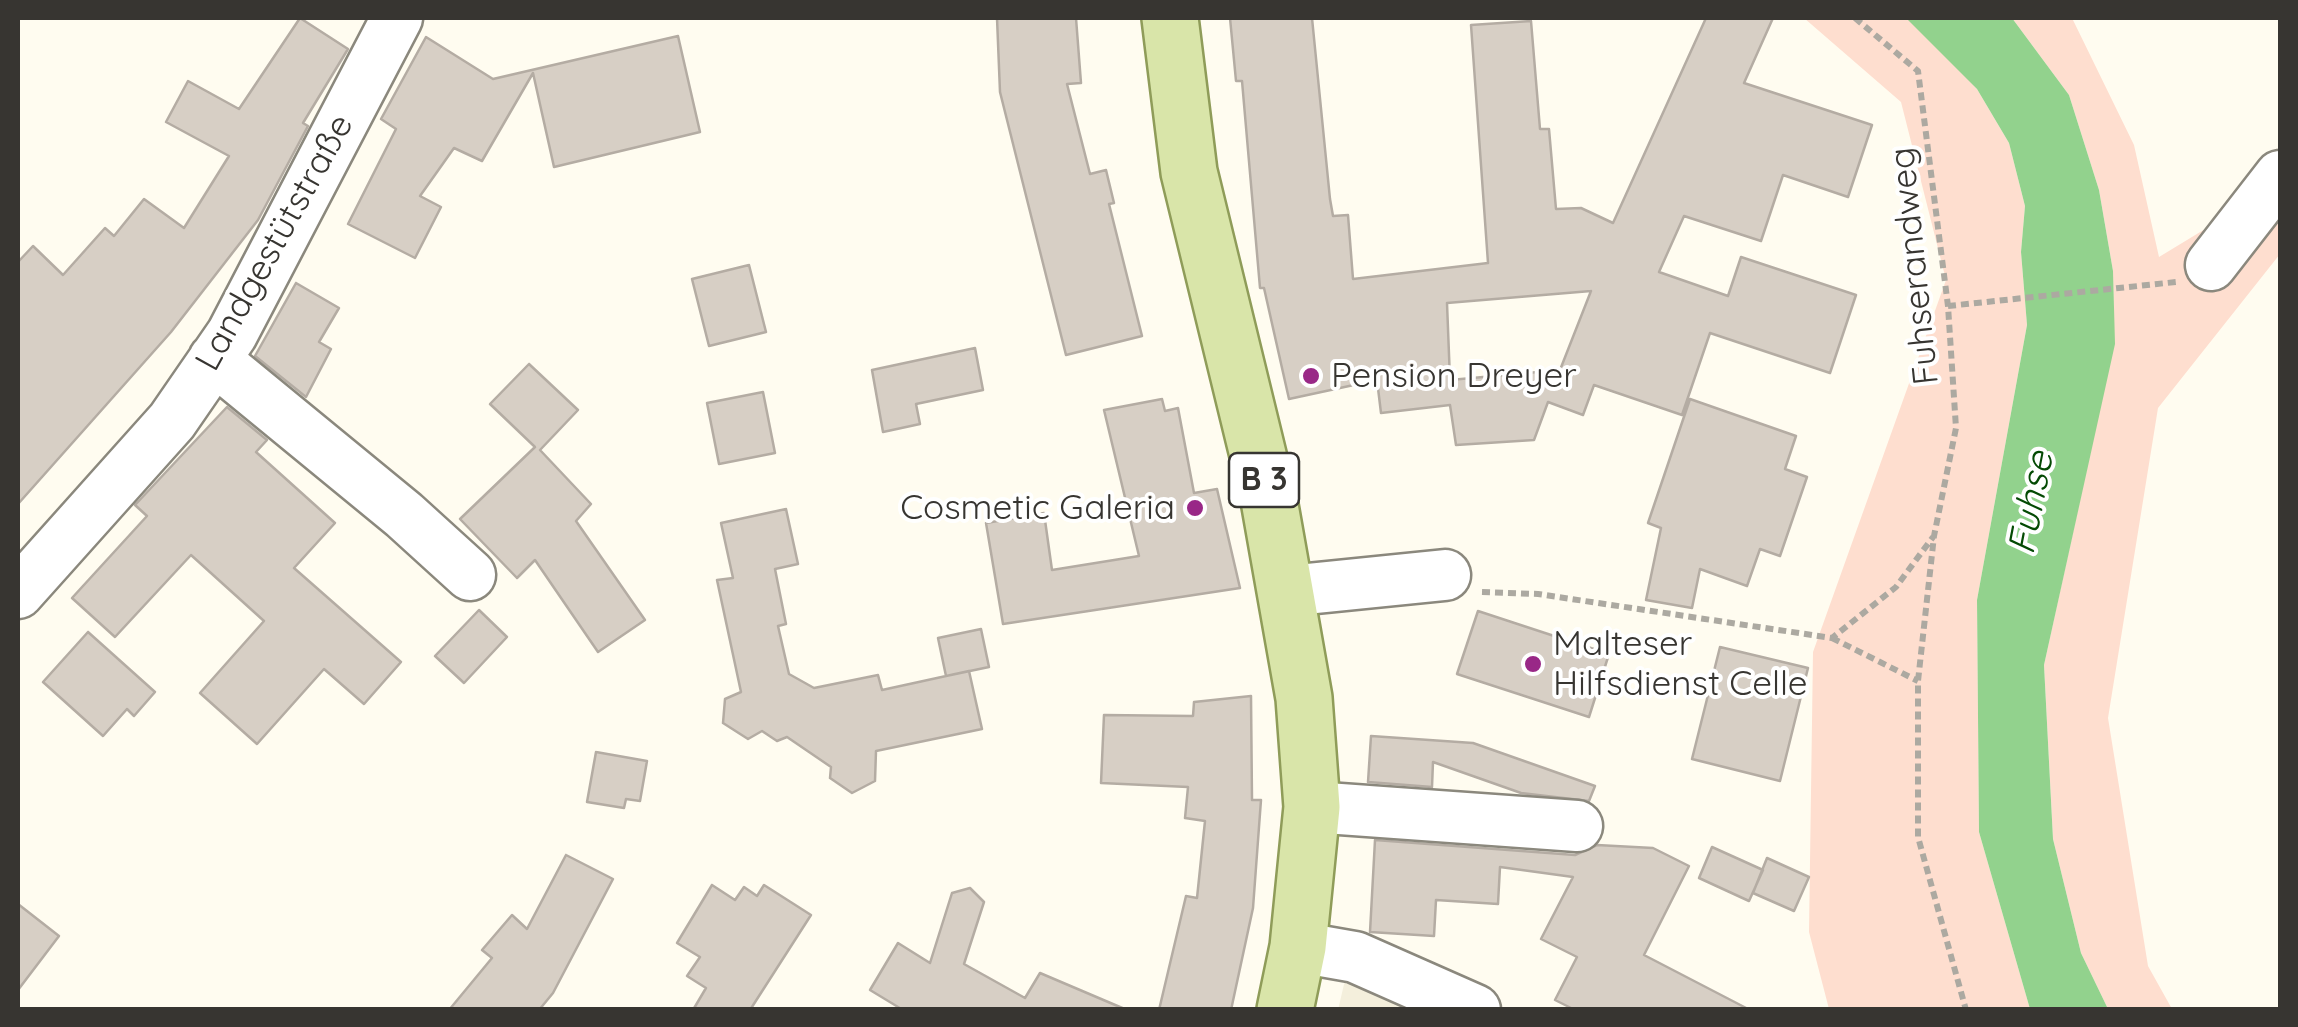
<!DOCTYPE html>
<meta charset="utf-8">
<style>
body{margin:0}
#map{position:relative;width:2298px;height:1027px;overflow:hidden;background:#fffcf0;font-family:Quicksand,sans-serif}
canvas{display:block}
.frame{position:absolute;inset:0;border:20px solid #373531;pointer-events:none}
</style>
<div id="map">
<canvas width="2298" height="1027"></canvas>
<div class="frame"></div>
</div>
<script>
const c = document.querySelector('canvas').getContext('2d');
c.lineJoin = 'round';
function fillPath(path, color) { c.fillStyle = color; c.fill(path, 'evenodd'); }
const poly = rows => new Path2D(rows.map(r => 'M' + r).join(''));
function trace(path, color, width, dash) { c.strokeStyle = color; c.lineWidth = width; c.lineCap = dash ? 'butt' : 'round'; c.setLineDash(dash || []); c.stroke(path); }
function label(font, color, halo, rows, align = 'center') {
  c.font = font + ' Quicksand,sans-serif'; c.lineWidth = 8; c.setLineDash([]); c.textBaseline = 'middle'; c.strokeStyle = halo; c.fillStyle = color; for (const [text, x, y, turn = 0] of rows) {
    c.save(); c.translate(x, y); c.rotate((+turn || 0) * Math.PI / 180); c.textAlign = isNaN(turn) ? turn : align; if (halo) c.strokeText(text, 0, 0); c.fillText(text, 0, 0); c.restore();
  }
}
fillPath(poly([
 [1345,980,1412,1010,1338,1010]
]), '#f4efdc');
fillPath(poly([
 [1804,18,1906,18,1920,27,1977,89,2009,143,2025,206,2021,252,2027,325,1977,600,1979,832,2030,1009,1829,1009,1809,932,1813,652,1946,280,1901,102],
 [2012,18,2072,18,2134,145,2159,257,2215,223,2280,148,2280,254,2158,408,2108,718,2148,966,2172,1009,2108,1009,2081,953,2053,839,2044,665,2114,344,2113,271,2099,190,2069,95]
]), '#fedecf');
fillPath(poly([
 [1906,18,2012,18,2069,95,2099,190,2113,271,2115,344,2044,665,2053,839,2081,953,2108,1009,2030,1009,1979,832,1977,600,2027,325,2021,252,2025,206,2009,143,1977,89]
]), '#92d28d');
const building = poly([
 [300,18,348,49,303,123,308,126,258,220,171,332,18,504,18,262,33,246,63,275,105,228,114,236,144,199,184,228,229,156,166,122,188,81,239,109,300,18],
 [997,18,1076,18,1081,83,1067,84,1090,174,1106,170,1114,203,1109,204,1142,336,1066,355,1000,92,997,18],
 [1230,18,1312,18,1330,199,1333,216,1348,215,1353,279,1488,263,1471,25,1531,21,1540,129,1549,129,1556,209,1581,208,1613,223,1706,18,1773,18,1744,83,1872,125,1848,197,1783,175,1761,241,1684,216,1659,272,1728,296,1741,257,1856,295,1830,373,1710,333,1682,415,1594,385,1583,415,1548,402,1534,440,1456,445,1450,405,1381,413,1377,380,1289,399,1264,288,1260,288,1242,81,1236,81,1230,18],
 [1591,291,1560,370,1450,380,1447,303,1591,291],
 [678,36,700,132,554,167,533,73,482,161,454,148,420,196,441,207,415,258,348,224,396,129,381,119,426,37,493,79,678,36],
 [749,265,766,332,709,346,692,279,749,265],
 [296,283,339,308,319,342,331,349,306,397,255,356,296,283],
 [975,348,983,390,916,404,920,424,883,432,872,370,975,348],
 [529,364,578,410,540,450,591,504,576,521,645,620,598,652,535,560,517,578,460,519,535,447,490,404,529,364],
 [763,392,775,453,719,464,707,403,763,392],
 [1162,399,1165,411,1178,408,1194,493,1217,489,1240,588,1003,624,986,523,1044,513,1052,570,1139,556,1104,410,1162,399],
 [1690,399,1796,436,1785,469,1807,477,1780,556,1760,549,1747,586,1700,569,1692,608,1646,600,1661,528,1648,523,1690,399],
 [227,407,267,440,256,452,335,523,294,568,401,662,364,704,324,669,257,744,200,693,264,621,191,555,115,637,72,598,147,516,135,505,227,407],
 [786,509,798,564,775,569,786,624,778,626,789,674,814,688,878,675,882,690,969,671,982,729,876,751,875,781,852,793,830,778,831,767,787,737,777,741,762,731,748,739,723,723,725,699,741,692,717,580,733,578,721,523,786,509],
 [479,610,507,637,464,683,435,656,479,610],
 [1478,611,1609,654,1589,717,1457,674,1478,611],
 [981,629,989,667,946,676,938,638,981,629],
 [88,632,155,692,134,716,127,709,103,736,43,682,88,632],
 [1720,647,1808,668,1780,781,1692,759,1720,647],
 [1251,696,1252,800,1261,800,1253,908,1231,1010,1159,1010,1186,896,1197,898,1205,821,1185,818,1188,787,1101,783,1104,715,1193,716,1194,702,1251,696],
 [1371,736,1473,743,1595,786,1589,801,1521,793,1433,762,1432,787,1368,782,1371,736],
 [596,752,647,761,640,801,626,799,624,808,587,802,596,752],
 [1375,840,1575,855,1597,845,1653,848,1689,866,1644,955,1750,1010,1575,1010,1555,1000,1577,957,1541,939,1573,877,1500,867,1498,904,1436,900,1434,936,1370,932,1375,840],
 [1712,847,1763,870,1749,901,1699,878,1712,847],
 [566,855,613,879,553,993,539,1010,449,1010,492,958,482,950,512,915,527,929,566,855],
 [1767,858,1809,877,1794,911,1753,893,1767,858],
 [712,885,735,900,744,887,757,896,764,885,811,915,750,1010,693,1010,706,988,687,976,700,957,677,943,712,885],
 [970,888,984,902,964,964,1025,998,1040,973,1127,1010,903,1010,870,990,898,943,930,963,952,893,970,888],
 [18,904,59,936,18,990,18,904]
]);
fillPath(building, '#d7cfc5');
trace(building, '#b4aca3', 2.5);
const minor = poly([
 [2211,265,2280,176],
 [214,359,404,515,470,575],
 [1287,591,1445,575],
 [18,593,172,421,232,334,397,18],
 [1312,807,1577,826],
 [1298,947,1355,957,1475,1010]
]);
const major = poly([
 [1170,18,1189,172,1269,500,1304,698,1312,807,1298,947,1285,1010]
]);
trace(minor, '#8b887d', 55);
trace(major, '#8f9c59', 60);
trace(poly([
 [1855,18,1918,71,1948,306,1956,428,1934,536,1918,681,1918,837,1966,1010],
 [1948,306,2176,282],
 [1482,592,1538,594,1832,638,1896,587,1933,537],
 [1832,638,1918,681]
]), '#aca9a1', 6, [8, 5]);
trace(minor, '#fff', 50);
trace(major, '#d9e5a9', 55);
for (const [x, y, r, color] of [
 [1311,376,10,"#992887"],
 [1195,508,10,"#992887"],
 [1533,664,10,"#992887"]
]) { const dot = new Path2D(); dot.arc(x, y, r, 0, 2 * Math.PI); c.fillStyle = color; c.fill(dot); trace(dot, '#fff', 4); }
for (const [x, y, w] of [
 [1264,480,70]
]) { const box = new Path2D(); box.roundRect(x - w / 2, y - 27, w, 54, 8); c.fillStyle = '#fff'; c.fill(box); trace(box, '#373531', 2.5); }
label('bold 32px', '#373531', null, [
 ["B 3",1264,480]
]);
label('35px', '#373531', '#fff', [
 ["Landgestütstraße",275,243,-61],
 ["Fuhserandweg",1915,266,-96]
]);
label('35px', '#373531', '#fff', [
 ["Pension Dreyer",1331,376],
 ["Cosmetic Galeria",1175,508,"right"],
 ["Malteser",1553,644],
 ["Hilfsdienst Celle",1553,684]
], 'left');
label('italic 38px', '#044a04', '#fff', [
 ["Fuhse",2032,503,-79]
]);
</script>
